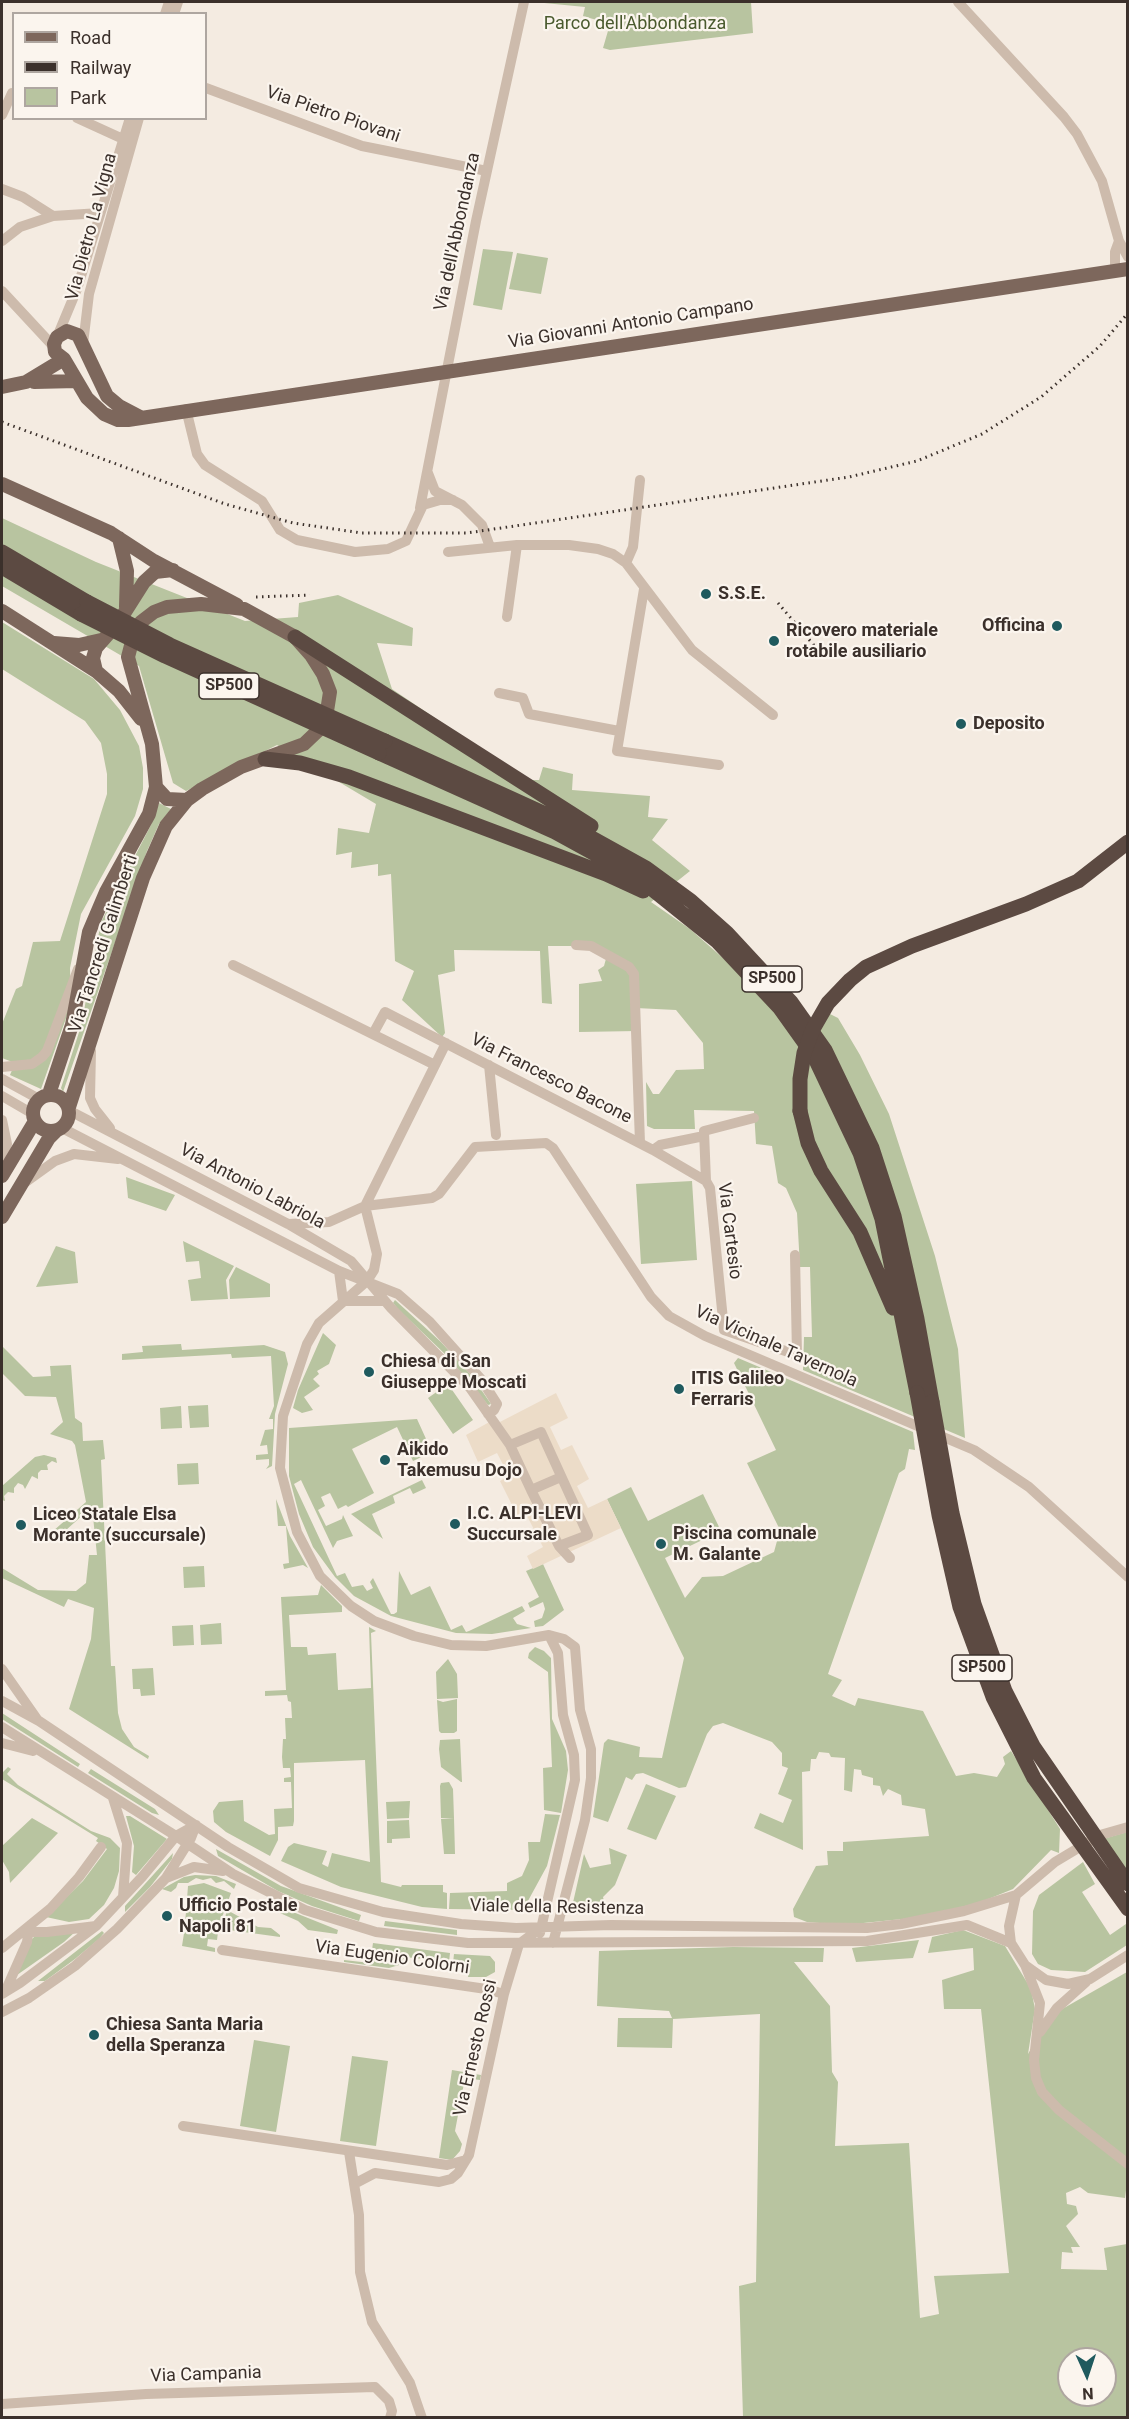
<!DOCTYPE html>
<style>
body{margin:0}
#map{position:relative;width:1129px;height:2419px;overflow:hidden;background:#f4ebe1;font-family:Roboto,sans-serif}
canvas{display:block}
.frame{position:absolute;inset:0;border:3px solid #3b302b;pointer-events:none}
.legend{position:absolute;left:12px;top:12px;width:195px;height:108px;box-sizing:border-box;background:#fbf5ee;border:2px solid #aea6a0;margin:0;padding:8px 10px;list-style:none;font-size:18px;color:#3b302b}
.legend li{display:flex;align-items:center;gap:12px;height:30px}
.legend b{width:30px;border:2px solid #aea6a0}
.north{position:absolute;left:1057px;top:2347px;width:60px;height:60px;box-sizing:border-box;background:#fbf5ee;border:2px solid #aea6a0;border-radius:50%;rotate:177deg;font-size:16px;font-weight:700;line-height:24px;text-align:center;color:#3b302b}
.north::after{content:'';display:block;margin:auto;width:21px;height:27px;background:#1f5a5e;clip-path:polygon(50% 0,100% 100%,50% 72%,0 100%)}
</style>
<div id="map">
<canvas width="1129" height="2419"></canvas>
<div class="frame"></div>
<ul class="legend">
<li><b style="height:8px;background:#7d675c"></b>Road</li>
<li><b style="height:8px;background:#3b302b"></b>Railway</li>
<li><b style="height:16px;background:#b8c4a0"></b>Park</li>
</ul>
<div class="north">N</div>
</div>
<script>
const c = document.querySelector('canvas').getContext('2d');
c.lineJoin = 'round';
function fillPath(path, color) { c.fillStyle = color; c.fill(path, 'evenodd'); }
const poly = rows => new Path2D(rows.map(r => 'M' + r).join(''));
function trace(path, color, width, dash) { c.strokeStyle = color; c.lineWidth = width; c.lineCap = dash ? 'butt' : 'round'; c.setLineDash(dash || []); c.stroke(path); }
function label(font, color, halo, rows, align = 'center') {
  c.font = font + ' Roboto,sans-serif'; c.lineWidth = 4.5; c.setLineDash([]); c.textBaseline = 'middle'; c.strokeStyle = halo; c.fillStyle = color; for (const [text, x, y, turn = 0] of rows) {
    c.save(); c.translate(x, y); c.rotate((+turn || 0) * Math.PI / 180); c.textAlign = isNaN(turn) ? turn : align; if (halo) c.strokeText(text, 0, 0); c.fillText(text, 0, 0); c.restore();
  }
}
fillPath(poly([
 [534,2,751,2,753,33,610,50,603,48,610,24,583,16,585,7],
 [483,249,513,252,502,310,473,305],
 [517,253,548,258,541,294,509,289],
 [2,518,96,562,245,621,298,617,299,603,338,595,413,628,412,646,377,643,392,689,527,780,539,780,543,767,573,774,572,790,650,796,648,817,668,819,652,840,690,871,651,902,690,929,766,996,800,1044,828,1013,838,1018,860,1055,889,1114,935,1256,958,1349,965,1438,803,1370,804,1337,812,1337,810,1267,800,1267,797,1213,786,1188,778,1183,772,1146,756,1144,754,1111,694,1110,695,1129,654,1129,647,1126,646,1082,653,1094,659,1094,676,1070,704,1069,703,1043,676,1010,636,1008,637,1031,579,1032,579,984,602,981,598,970,604,966,607,955,592,946,548,946,552,1004,542,1003,540,951,454,950,455,971,438,975,445,1033,442,1037,402,1000,414,971,395,961,391,874,378,876,378,864,351,868,352,852,336,855,338,828,369,833,376,804,277,745,186,791,173,783,139,666,2,586],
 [2,622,94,679,120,710,139,746,143,768,143,789,135,816,81,914,70,968,71,1004,41,1089,10,1075,15,1063,2,1058,2,1024,16,989,22,986,33,942,60,941,107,794,107,774,101,743,85,721,2,669],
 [159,803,171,809,159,824,147,851,63,1092,61,1088,81,1026,101,922,151,825],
 [126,1177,175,1195,166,1211,128,1198],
 [692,1181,697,1260,641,1264,636,1184],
 [183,1241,234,1266,226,1280,228,1299,191,1301,188,1280,201,1278,199,1261,186,1262],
 [56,1246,75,1252,78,1283,36,1287],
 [236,1267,270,1284,270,1297,230,1299,229,1280],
 [395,1300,441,1342,471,1375,491,1404,488,1405,447,1356,398,1309,393,1303],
 [323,1333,336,1345,329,1364,317,1371,319,1374,313,1379,320,1386,304,1397,313,1410,302,1413,293,1408,298,1390],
 [181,1344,182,1350,264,1345,285,1352,288,1364,275,1414,272,1466,266,1469,269,1465,269,1459,256,1460,256,1455,268,1454,267,1445,260,1446,265,1430,273,1429,273,1419,269,1419,274,1406,271,1356,232,1358,231,1354,122,1360,122,1354,143,1352,142,1346],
 [2,1346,33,1377,51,1376,50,1366,71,1365,75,1418,82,1423,83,1441,103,1440,105,1459,101,1460,111,1666,115,1666,118,1713,122,1729,134,1747,149,1756,148,1759,69,1709,91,1639,94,1608,68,1599,64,1607,2,1578,2,1568,38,1590,76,1591,86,1583,89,1555,97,1555,92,1507,57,1538,52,1539,52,1532,86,1502,75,1445,72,1441,50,1434,63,1422,56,1397,25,1396,2,1373],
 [738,1358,913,1432,915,1450,909,1449,905,1469,899,1473,828,1674,842,1680,832,1696,855,1706,858,1698,923,1711,956,1776,974,1773,997,1777,1005,1764,1003,1757,1011,1751,1060,1829,1059,1853,1051,1850,1013,1889,981,1902,922,1917,844,1925,807,1922,794,1917,793,1909,816,1866,828,1865,827,1851,843,1851,843,1842,929,1836,925,1809,902,1805,901,1795,888,1789,883,1796,880,1786,873,1785,873,1778,862,1775,861,1770,854,1769,852,1792,844,1790,845,1758,831,1757,829,1753,819,1752,816,1759,811,1759,810,1771,802,1772,803,1850,754,1828,760,1813,783,1823,792,1800,778,1794,788,1768,782,1766,782,1753,772,1742,723,1723,713,1726,707,1734,686,1787,679,1788,643,1773,636,1774,632,1780,626,1777,608,1822,593,1817,604,1743,608,1739,640,1747,639,1757,662,1758,684,1658,607,1499,631,1487,648,1521,703,1494,721,1531,665,1558,685,1598,702,1577,723,1576,774,1552,780,1530,747,1463,776,1450,734,1363],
 [448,1384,473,1420,453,1434,428,1398],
 [208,1405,209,1427,190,1428,188,1406],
 [181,1406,182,1428,161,1429,160,1408],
 [417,1419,432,1452,413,1461,397,1427,352,1449,374,1493,348,1507,346,1505,338,1509,330,1493,321,1497,325,1506,318,1510,326,1526,342,1519,343,1515,353,1536,337,1541,333,1548,301,1480,294,1484,337,1576,345,1573,352,1587,363,1585,367,1591,373,1588,370,1582,373,1578,391,1614,394,1614,397,1612,399,1571,411,1595,430,1586,451,1630,462,1625,466,1632,469,1631,522,1606,525,1611,513,1618,517,1624,531,1628,492,1634,456,1633,391,1616,354,1596,335,1577,313,1547,299,1514,289,1476,289,1428],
 [44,1455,56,1458,57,1463,52,1461,47,1465,48,1470,41,1470,38,1473,38,1479,32,1476,25,1489,23,1485,18,1483,14,1488,14,1493,8,1492,4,1496,5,1501,2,1500,2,1486,35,1457],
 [198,1463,199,1484,178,1485,177,1464],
 [422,1480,426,1488,413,1494,410,1488,393,1496,395,1503,372,1514,383,1539,351,1514],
 [276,1499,290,1536,308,1568,303,1565,284,1569,283,1564,289,1563,286,1526,278,1526],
 [543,1564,564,1610,543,1626,535,1627,534,1621,542,1618,545,1609,543,1602,530,1608,528,1603,539,1597,526,1571],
 [204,1566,205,1587,184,1588,183,1567],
 [321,1585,342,1606,342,1612,289,1615,291,1647,307,1647,308,1655,336,1653,338,1690,371,1688,369,1627,376,1631,371,1633,381,1882,401,1887,402,1885,443,1885,443,1892,447,1893,447,1909,422,1907,341,1887,281,1861,288,1847,294,1843,327,1851,322,1864,328,1867,332,1853,370,1862,365,1760,294,1763,294,1821,293,1826,278,1827,278,1840,270,1856,226,1832,214,1822,213,1811,219,1802,243,1800,244,1821,269,1835,275,1834,274,1809,292,1808,291,1782,284,1782,284,1778,291,1777,290,1768,283,1768,282,1757,283,1739,286,1739,285,1718,292,1718,291,1702,288,1701,287,1695,265,1696,265,1691,286,1690,281,1597,318,1595],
 [221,1623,222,1644,201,1645,200,1625],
 [193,1625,194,1645,173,1646,172,1626],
 [535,1647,544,1651,551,1658,552,1719,566,1751,568,1770,561,1813,544,1810,543,1768,552,1767,548,1672,528,1658,529,1653],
 [448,1659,457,1674,458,1698,437,1699,436,1672],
 [153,1668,155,1695,141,1696,140,1689,133,1689,132,1669],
 [457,1699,457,1731,454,1733,441,1733,439,1731,437,1700,443,1702],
 [2,1713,80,1764,78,1767,2,1719],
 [460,1739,462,1782,461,1782,441,1767,439,1749,440,1740],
 [8,1767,11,1769,7,1774,18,1785,91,1831,110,1838,120,1848,119,1871,114,1888,104,1905,89,1919,69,1922,46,1917,83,1881,107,1849,96,1841,98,1838,2,1779,2,1773],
 [91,1769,155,1809,159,1815,152,1813,88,1773],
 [449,1782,453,1789,454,1818,441,1818,440,1786,441,1783],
 [646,1784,676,1796,656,1840,627,1829],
 [410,1801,409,1818,387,1819,386,1802],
 [545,1814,560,1815,547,1866,523,1910,449,1909,450,1893,507,1891,507,1883,522,1876,529,1860,528,1842,540,1842],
 [126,1816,130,1816,167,1839,136,1875,132,1872,134,1846],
 [32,1818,58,1833,10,1883,9,1872,2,1860,2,1846],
 [454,1818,455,1854,444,1854,441,1819],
 [409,1820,410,1838,392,1839,392,1843,387,1843,387,1821],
 [1127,1832,1127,1873,1103,1839],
 [609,1848,627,1855,615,1885,603,1897,607,1914,573,1912,572,1907,584,1854,590,1868,611,1864],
 [216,1849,281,1886,361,1915,359,1921,312,1906,278,1891,218,1856],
 [173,1853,172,1859,150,1887,125,1912,125,1906],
 [1083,1862,1095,1884,1082,1892,1110,1935,1126,1924,1127,1945,1085,1972,1051,1970,1038,1964,1032,1954,1033,1911,1039,1895],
 [195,1875,216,1876,236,1884,234,1889,224,1881,216,1883,211,1878,203,1880,196,1878,188,1883,178,1883,176,1888,171,1892,162,1889,184,1877],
 [204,1883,231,1893,218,1928,185,1924,188,1886],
 [273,1904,338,1930,337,1934,308,1930,298,1921,271,1909],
 [227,1910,258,1927,271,1928,280,1935,280,1937,222,1929],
 [385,1921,457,1930,457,1935,384,1926],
 [185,1927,201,1934,207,1930,218,1932,217,1940,208,1939,207,1946,215,1948,215,1952,182,1946],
 [963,1930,1005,1946,1031,1989,1035,2009,1028,2054,1050,2016,1127,1972,1128,2175,1125,2198,1088,2193,1080,2187,1066,2193,1067,2204,1076,2206,1078,2214,1066,2226,1080,2247,1071,2247,1073,2253,1062,2252,1061,2269,1107,2270,1104,2248,1127,2244,1127,2417,743,2417,739,2286,756,2282,760,2014,673,2019,672,2048,617,2047,618,2018,672,2018,669,2011,597,2006,599,1951,733,1947,824,1948,823,1962,794,1962,830,2006,832,2072,838,2082,835,2146,909,2143,920,2318,939,2314,934,2276,1009,2273,981,2009,944,2009,942,1980,974,1970,973,1948,928,1953,932,1937],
 [1069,2359,1105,2359,1105,2395,1069,2395],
 [102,1931,104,1933,99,1939,75,1959,45,1981,38,1981],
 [75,1932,64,1942,17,1975,31,1940,36,1935],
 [919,1940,913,1958,856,1962,852,1948],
 [373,1943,450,1953,449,1962,405,1957,399,1965,389,1968,344,1962,344,1960,370,1963],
 [454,1954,490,1956,495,1962,495,1972,486,1977,468,1977,470,1965,453,1963],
 [254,2040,290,2046,276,2132,240,2126],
 [352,2056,388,2061,376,2146,340,2141],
 [452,2070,481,2075,480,2080,465,2078,455,2131,462,2144,460,2151,452,2160,439,2158]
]), '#b8c4a0');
fillPath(poly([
 [556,1393,568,1418,550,1427,561,1450,572,1445,589,1479,577,1486,588,1508,607,1499,621,1528,533,1569,527,1556,543,1547,525,1512,517,1515,500,1481,509,1476,497,1453,478,1462,466,1435,493,1420,496,1424]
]), '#ecdcc8');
trace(poly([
 [958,2,1064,117,1077,134,1102,181,1119,241,1128,257],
 [165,14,169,2],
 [174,14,178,2],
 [206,88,362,146,487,171],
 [2,115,12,93],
 [77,118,123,139],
 [2,189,23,197,53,216],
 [2,241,20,227,53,216,100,213],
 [1115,270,1115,252,1119,241],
 [2,291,54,347],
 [57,337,77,289,130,118],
 [83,344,89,294,139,118],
 [186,409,197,454,205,465,262,501,280,530,297,540,355,552,388,549,406,541,423,505,440,500,453,500],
 [428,473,435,491,462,505,482,525,490,547],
 [420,508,476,221,524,2],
 [448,552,517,545,569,545,598,549,613,554,626,563,692,650,773,715],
 [626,563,633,547,640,480],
 [644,589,617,751,719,765],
 [507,617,517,545],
 [499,693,523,698,529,714,619,731],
 [576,945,591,946,629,967,634,974,640,1143],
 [233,965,435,1065],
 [373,1034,385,1012,653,1150,706,1181],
 [446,1043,365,1206,377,1254,374,1270,367,1281,319,1323,307,1344,283,1416,280,1468,297,1532,320,1576,351,1606,374,1621,414,1636,451,1645,486,1646,549,1635,564,1639,575,1647,580,1710,591,1749,591,1778,585,1820,553,1943],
 [91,1051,90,1098,95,1109,110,1128],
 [489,1065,496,1135],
 [2,1067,32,1064,42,1057,47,1051,78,969],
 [2,1079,39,1099],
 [2,1096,33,1114],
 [70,1111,288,1224,351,1261,391,1308,470,1388,510,1445,541,1432,588,1535,559,1546],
 [754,1118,704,1131,706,1181,710,1188,724,1330,797,1355,795,1255],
 [2,1120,7,1144,2,1168],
 [62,1128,339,1271,398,1294,430,1322,481,1379,497,1404,494,1410,488,1414],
 [653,1150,660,1145,704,1136],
 [23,1184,55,1161,74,1154,118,1159],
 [288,1224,329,1222,365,1206,432,1198,439,1194,475,1147,546,1143,553,1148,651,1297,669,1316,705,1336,974,1450,1029,1487,1128,1577],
 [339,1271,343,1301],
 [343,1301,385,1301],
 [510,1445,531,1490,561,1477],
 [531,1490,559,1546,570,1558],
 [2,1669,37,1719],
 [2,1701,39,1721,228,1847,299,1888,383,1912,461,1924,516,1928,611,1925,867,1928,901,1924,964,1911,1016,1895,1055,1862,1100,1835,1128,1827],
 [2,1727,176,1836,233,1874,305,1910,376,1932,468,1943,867,1941,967,1925,1011,1943],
 [2,1743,33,1751],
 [113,1798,127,1843,123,1897],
 [166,1878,194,1867,223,1871],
 [1016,1895,1009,1926,1011,1943,1025,1965,1046,1980,1068,1984,1090,1979,1128,1955],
 [29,1928,33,1932,47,1932,96,1926],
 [540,1933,575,1780,574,1755,563,1715,558,1653,549,1635],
 [2,1948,50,1909,79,1877,101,1847],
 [222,1950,486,1989,504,1994],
 [1025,1965,1040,2003,1034,2060,1036,2078,1042,2092,1059,2110,1128,2164],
 [5,1992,27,1942,28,1935,25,1932],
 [2,1994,20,1983,96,1926,142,1877,176,1836,196,1825],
 [2,2012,29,1998,75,1966,117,1929,166,1878,191,1838,196,1825],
 [1040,2032,1057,2008,1086,1982],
 [183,2126,447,2165,466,2160],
 [349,2152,359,2215,360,2272,372,2322,410,2383,422,2418],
 [354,2184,375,2173,439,2182,451,2179,458,2173,469,2155,504,1994,519,1944,542,1927],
 [2,2404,146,2394,375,2387,389,2401,392,2411,390,2418]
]), '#cdbbac', 10);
trace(poly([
 [34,382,77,381],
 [2,387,26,382,64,359],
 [140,417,119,406,107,396,78,335,67,331,57,337,54,344,55,352,64,359,87,398,104,414,118,420,128,420,1128,269],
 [2,484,111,533,154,561,237,605],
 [119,538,127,571,126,607],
 [2,611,96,671,119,691,141,719],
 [54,643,79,645,101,640],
 [96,671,93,658,96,648,118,623,144,582,155,572,173,570],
 [156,787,167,799,187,800],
 [49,1094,72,1025,89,932,106,892,149,814,156,787,152,744,128,657,134,634,141,622,154,612,167,607,201,604,244,609,295,637,311,655,323,674,330,692,325,724,304,744,241,767,202,789,187,800,166,826,143,878,69,1107],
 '33 1113a18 18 0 1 1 36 0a18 18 0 1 1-36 0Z',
 [2,1176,35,1121],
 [2,1217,49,1138,57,1130]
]), '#7d675c', 14);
trace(poly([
 [2,552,87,602],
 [2,567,81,614],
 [295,637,591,826],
 [385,741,563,822,646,868,691,901,727,933,791,1002,825,1050,872,1148,894,1216,917,1319,932,1402],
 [379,753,555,832,637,877,718,942,779,1007,814,1056,860,1153,882,1219,917,1393],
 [265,759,300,763,349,777,606,874,643,891],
 [800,1111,808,1143,821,1171,860,1232,893,1308]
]), '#5c4a42', 15);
trace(poly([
 [2,422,225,504,293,523,362,533,467,533,849,477,917,461,982,434,1041,397,1100,346,1128,313],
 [256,597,310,595],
 [778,603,818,650]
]), '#3b302b', 3, [1.5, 4.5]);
trace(poly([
 [87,602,170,645,385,741],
 [81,614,165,656,379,753],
 [800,1111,800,1079,804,1053,813,1029,828,1003,850,980,866,967,912,946,1026,904,1078,881,1128,842],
 [917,1393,939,1515,960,1607,993,1697,1034,1778,1128,1909],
 [932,1402,952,1513,974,1604,1005,1691,1033,1746,1128,1884]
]), '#5c4a42', 15);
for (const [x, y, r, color] of [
 [706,594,6,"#1f5a5e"],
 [1057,626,6,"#1f5a5e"],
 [774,641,6,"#1f5a5e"],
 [961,724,6,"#1f5a5e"],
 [369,1372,6,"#1f5a5e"],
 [679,1389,6,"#1f5a5e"],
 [385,1460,6,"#1f5a5e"],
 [455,1524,6,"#1f5a5e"],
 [21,1525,6,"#1f5a5e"],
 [661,1544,6,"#1f5a5e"],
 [167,1916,6,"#1f5a5e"],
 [94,2035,6,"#1f5a5e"]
]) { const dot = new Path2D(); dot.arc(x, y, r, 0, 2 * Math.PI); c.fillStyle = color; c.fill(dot); trace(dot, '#fbf5ee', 2); }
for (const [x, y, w] of [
 [229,686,60],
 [772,979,60],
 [982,1668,60]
]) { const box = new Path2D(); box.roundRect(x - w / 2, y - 13, w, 26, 4.5); c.fillStyle = '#fbf5ee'; c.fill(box); trace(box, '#3b302b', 1.5); }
label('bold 16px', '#3b302b', null, [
 ["SP500",229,686],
 ["SP500",772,979],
 ["SP500",982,1668]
]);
label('18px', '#4a5a2e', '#fbf5ee', [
 ["Parco dell'Abbondanza",635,24]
]);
label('18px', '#3b302b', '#fbf5ee', [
 ["Via Pietro Piovani",333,115,19],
 ["Via Dietro La Vigna",92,227,-75],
 ["Via dell'Abbondanza",458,232,-78],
 ["Via Giovanni Antonio Campano",631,324,-9],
 ["Via Tancredi Galimberti",104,944,-72],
 ["Via Francesco Bacone",551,1079,27],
 ["Via Antonio Labriola",252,1187,28],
 ["Via Cartesio",729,1231,83],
 ["Via Vicinale Tavernola",776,1347,24],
 ["Viale della Resistenza",557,1908,1],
 ["Via Eugenio Colorni",392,1958,8],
 ["Via Ernesto Rossi",476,2048,-77],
 ["Via Campania",206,2375,-2]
]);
label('bold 18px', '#3b302b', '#fbf5ee', [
 ["S.S.E.",718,594],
 ["Officina",1045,626,"right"],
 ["Ricovero materiale",786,631],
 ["rotabile ausiliario",786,652],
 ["Deposito",973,724],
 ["Chiesa di San",381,1362],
 ["Giuseppe Moscati",381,1383],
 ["ITIS Galileo",691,1379],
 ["Ferraris",691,1400],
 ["Aikido",397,1450],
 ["Takemusu Dojo",397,1471],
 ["I.C. ALPI-LEVI",467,1514],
 ["Succursale",467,1535],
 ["Liceo Statale Elsa",33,1515],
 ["Morante (succursale)",33,1536],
 ["Piscina comunale",673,1534],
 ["M. Galante",673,1555],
 ["Ufficio Postale",179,1906],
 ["Napoli 81",179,1927],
 ["Chiesa Santa Maria",106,2025],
 ["della Speranza",106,2046]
], 'left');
</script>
